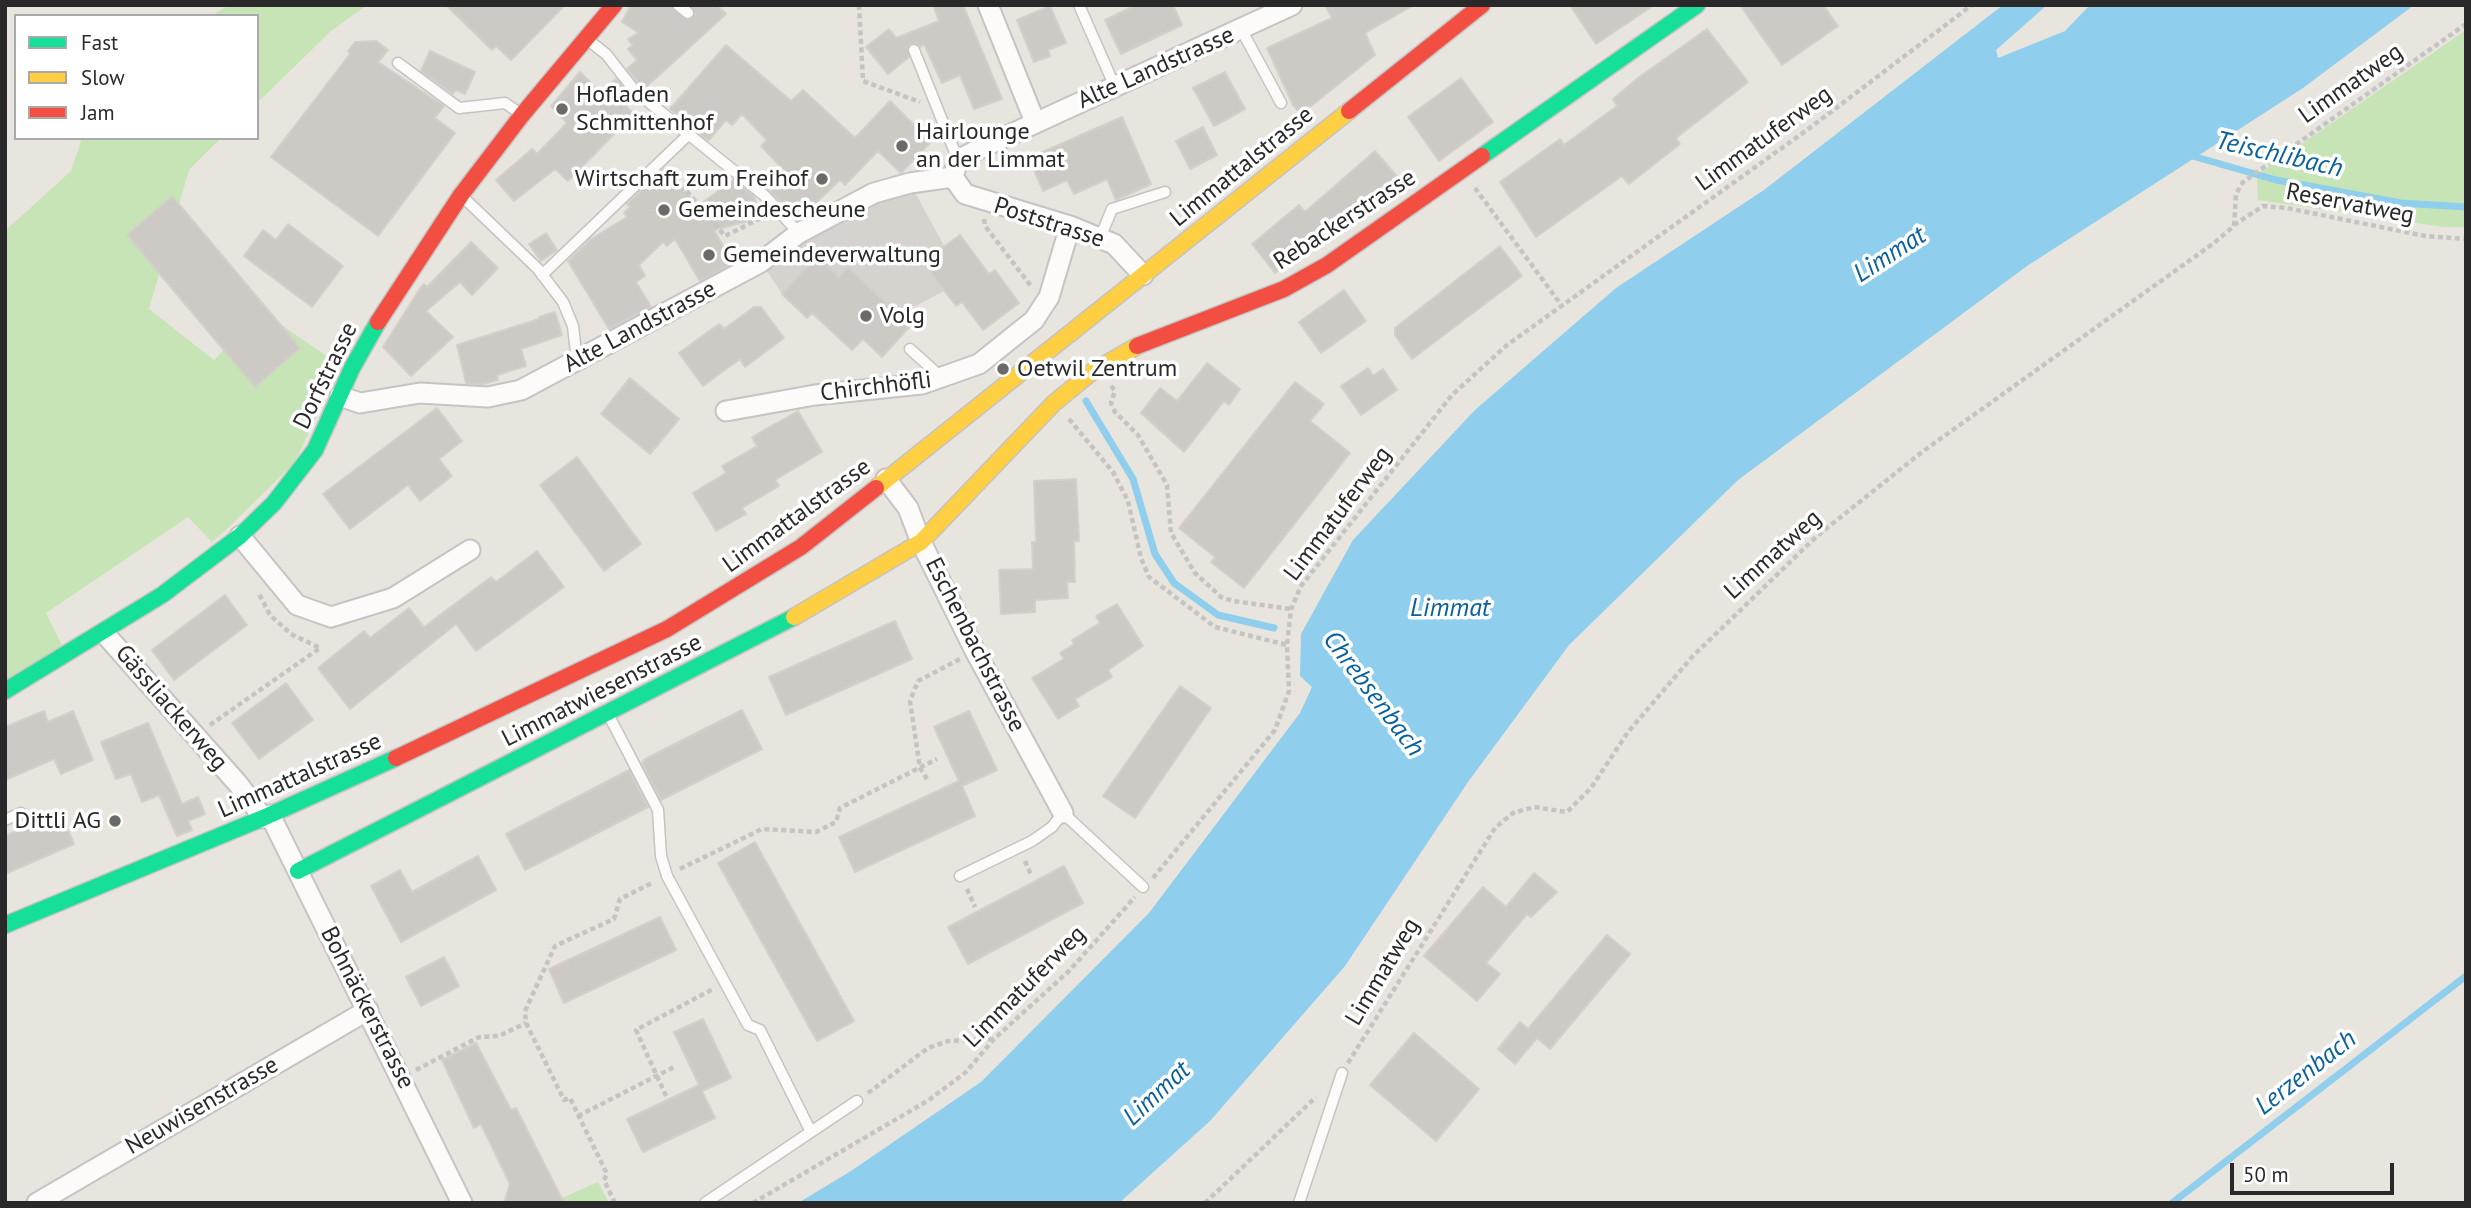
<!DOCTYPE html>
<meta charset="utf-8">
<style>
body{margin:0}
#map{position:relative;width:2471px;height:1208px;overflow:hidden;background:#e8e4de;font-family:"PT Sans",sans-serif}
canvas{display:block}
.frame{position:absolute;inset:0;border:7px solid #292929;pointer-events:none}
.legend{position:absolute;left:14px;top:14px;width:245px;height:126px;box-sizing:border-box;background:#fff;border:2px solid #a9a9a9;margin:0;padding:9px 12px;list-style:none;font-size:21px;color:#292929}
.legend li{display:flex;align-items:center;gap:14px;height:35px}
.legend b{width:35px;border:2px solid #a9a9a9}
.scale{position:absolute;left:2230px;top:1163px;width:164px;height:32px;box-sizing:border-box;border:4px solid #292929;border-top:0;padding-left:9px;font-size:21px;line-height:24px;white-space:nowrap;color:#292929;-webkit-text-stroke:5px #fff;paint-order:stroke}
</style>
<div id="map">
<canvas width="2471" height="1208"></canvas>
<div class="frame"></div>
<ul class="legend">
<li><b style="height:9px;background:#16e098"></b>Fast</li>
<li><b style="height:9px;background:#ffcf43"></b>Slow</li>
<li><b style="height:9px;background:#f24e42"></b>Jam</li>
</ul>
<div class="scale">50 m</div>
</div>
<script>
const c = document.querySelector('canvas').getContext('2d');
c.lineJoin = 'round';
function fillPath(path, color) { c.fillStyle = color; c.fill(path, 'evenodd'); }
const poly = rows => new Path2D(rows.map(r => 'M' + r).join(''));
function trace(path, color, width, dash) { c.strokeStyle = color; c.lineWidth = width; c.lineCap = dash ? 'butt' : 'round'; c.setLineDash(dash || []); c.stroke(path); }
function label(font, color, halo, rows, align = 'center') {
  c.font = font + ' "PT Sans",sans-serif'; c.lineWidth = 7; c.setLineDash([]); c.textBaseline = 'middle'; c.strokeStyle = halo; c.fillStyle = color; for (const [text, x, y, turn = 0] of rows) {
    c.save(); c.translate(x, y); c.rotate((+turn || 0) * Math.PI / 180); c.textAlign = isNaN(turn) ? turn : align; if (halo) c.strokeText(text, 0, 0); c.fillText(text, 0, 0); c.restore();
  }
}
fillPath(poly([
 [229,5,367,5,331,31,257,103,257,16,211,16],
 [2466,30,2466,227,2444,227,2258,200,2257,175],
 [82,138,221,138,189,170,149,309,214,360,261,311,341,366,294,463,231,525,212,542,188,517,46,613,62,645,5,690,5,231,71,171],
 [598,1182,609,1203,564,1203,562,1198]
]), '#c6e4b5');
fillPath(poly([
 [910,183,944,246,923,262,944,291,899,315,848,268,839,277,817,257,782,294,761,262]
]), '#d6d2cd');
fillPath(poly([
 [2003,5,2047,5,1996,50,1998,58,2065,31,2090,5,2414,5,2303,88,2027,266,1738,480,1569,645,1468,782,1345,966,1210,1121,1119,1203,798,1203,851,1171,981,1082,1149,913,1300,713,1312,687,1300,676,1301,634,1353,540,1475,410,1616,288,1764,190]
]), '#8fceec');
trace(poly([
 [2189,155,2276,180,2401,203,2466,207],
 [1086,401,1133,479,1155,554,1174,583,1218,615,1274,628],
 [2172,1203,2466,976]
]), '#8fceec', 7);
const building = poly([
 [446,5,565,5,511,60,496,46,492,50,446,5],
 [631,5,671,5,688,20,695,15,690,5,717,5,726,14,644,89,627,69,637,60,628,49,633,45,628,39,639,33,622,22,631,5],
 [933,5,963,5,1002,99,974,109,960,75,942,83,924,44,921,47,916,43,909,45,909,57,888,74,866,47,889,29,896,38,939,21,933,5],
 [1136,5,1173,5,1182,25,1121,54,1105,20,1136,5],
 [1325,5,1414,5,1365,33,1375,55,1301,114,1293,105,1267,48,1332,18,1325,5],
 [1570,5,1654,5,1596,44,1570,5],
 [1740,5,1823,5,1838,26,1782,65,1740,5],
 [1050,6,1066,43,1048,50,1050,56,1034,62,1017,20,1050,6],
 [1707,29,1748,82,1676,138,1680,144,1629,184,1622,176,1536,237,1500,182,1560,139,1564,145,1617,106,1613,99,1638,78,1707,29],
 [376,41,388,50,378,62,444,106,435,118,455,133,378,236,271,157,350,54,348,51,355,42,376,41],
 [726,45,791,101,803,90,855,138,890,101,931,142,901,173,878,151,845,185,840,180,799,219,767,188,784,170,761,146,767,140,742,114,732,125,726,120,708,141,670,109,726,45],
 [430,51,475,72,465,94,456,90,453,94,421,71,430,51],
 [580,72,601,93,616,79,633,99,626,106,634,114,568,181,555,169,514,201,496,180,532,149,537,154,567,123,551,106,580,72],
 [1225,72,1245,109,1214,126,1193,88,1225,72],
 [1461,78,1493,122,1439,161,1408,117,1461,78],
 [1122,117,1151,184,1116,200,1107,179,1074,194,1067,180,1043,191,1029,158,1122,117],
 [1203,127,1217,155,1190,169,1176,141,1203,127],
 [1375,151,1400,180,1351,221,1345,214,1275,273,1252,244,1299,205,1305,212,1375,151],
 [664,169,698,206,733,180,754,196,760,218,714,230,725,249,721,253,730,265,700,281,675,239,667,246,663,242,639,265,645,276,636,282,651,307,609,329,568,261,591,239,627,217,624,213,630,207,627,204,664,169],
 [172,196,300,348,255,387,127,235,172,196],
 [288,224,343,266,312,307,244,256,263,230,276,240,288,224],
 [546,233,557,250,541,261,529,244,546,233],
 [960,235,989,274,995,270,1019,303,983,330,962,302,956,306,923,262,960,235],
 [471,242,498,268,472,295,460,282,426,311,453,337,411,376,383,347,421,287,424,284,427,287,471,242],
 [1500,246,1522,276,1412,359,1395,335,1395,328,1500,246],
 [817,256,839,277,848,267,910,326,882,357,863,339,852,350,812,313,807,318,782,294,817,256],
 [1344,290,1366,321,1321,353,1299,322,1344,290],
 [754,307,761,307,784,338,745,367,740,359,703,386,679,353,719,324,724,329,754,307],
 [555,312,562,335,521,349,526,366,497,375,498,380,483,384,466,383,457,345,539,319,539,317,555,312],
 [1207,363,1240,389,1229,405,1224,401,1184,452,1141,413,1160,388,1177,401,1207,363],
 [1368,368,1373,376,1383,369,1397,390,1361,415,1341,386,1368,368],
 [630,378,679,419,650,454,601,414,630,378],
 [1295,382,1324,404,1310,421,1350,453,1244,588,1211,562,1215,557,1179,528,1295,382],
 [437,408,462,441,439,459,452,476,420,501,408,485,350,529,323,494,437,408],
 [798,411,822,452,775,480,779,486,742,508,746,514,716,531,693,493,726,473,722,466,757,446,752,437,798,411],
 [577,457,641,544,604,571,540,485,577,457],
 [1076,479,1079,541,1074,541,1075,582,1067,582,1068,598,1035,600,1035,612,1001,614,999,570,1033,569,1032,542,1036,542,1034,481,1076,479],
 [537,551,564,587,476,651,456,624,350,709,318,668,364,631,370,638,409,608,424,627,491,577,496,582,537,551],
 [225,595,247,625,174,680,152,650,225,595],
 [1117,604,1143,646,1108,670,1112,677,1075,699,1079,706,1058,719,1032,678,1064,659,1060,653,1074,644,1072,640,1100,623,1096,616,1117,604],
 [895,621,912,659,786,715,769,677,895,621],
 [286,683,313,720,259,759,232,723,286,683],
 [1180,686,1211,708,1135,818,1103,796,1180,686],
 [742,710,762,749,661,800,642,763,645,759,742,710],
 [44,711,48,722,73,711,93,760,61,774,54,759,5,780,5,727,44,711],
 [969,711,997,770,962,786,975,816,855,872,839,837,959,781,934,727,969,711],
 [148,723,182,804,198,797,205,814,188,821,192,830,177,836,159,795,142,802,131,774,116,779,101,742,148,723],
 [629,770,648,807,525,870,506,834,629,770],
 [60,812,74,844,5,874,5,836,60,812],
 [755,842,854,1021,817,1041,718,863,755,842],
 [478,856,496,890,401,942,371,886,400,870,412,892,478,856],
 [1064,866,1083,903,968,964,948,927,1064,866],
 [1534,873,1557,892,1531,917,1527,914,1486,963,1500,974,1477,1001,1424,956,1483,887,1506,907,1534,873],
 [660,917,676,950,564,1003,549,969,660,917],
 [1607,935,1630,954,1550,1049,1537,1038,1515,1064,1498,1049,1520,1022,1528,1029,1607,935],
 [444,957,459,986,421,1006,406,977,444,957],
 [703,1019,731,1078,702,1091,715,1118,643,1152,627,1119,699,1085,674,1032,703,1019],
 [1414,1033,1479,1089,1436,1141,1370,1085,1414,1033],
 [476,1043,511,1110,516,1108,564,1203,504,1203,510,1184,481,1124,474,1128,442,1060,476,1043]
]);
fillPath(building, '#cdcac5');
trace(building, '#d3d0ca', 2);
const lane = poly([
 [678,5,688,13],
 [1079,5,1115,87],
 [1241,29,1281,103],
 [588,40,606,54,635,91,765,196,799,233],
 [914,50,958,160],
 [398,63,459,108,505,103,521,114],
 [464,198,538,269,563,302,573,326,577,361],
 [1100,238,1112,209,1165,192],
 [542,275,688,135],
 [910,349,941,377],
 [608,714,658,810,661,856,667,876,748,1025,760,1030,811,1132],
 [5,820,21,813],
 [960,876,1032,841,1052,827,1063,813,1143,887],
 [705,1203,857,1101],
 [1299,1203,1342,1073]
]);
const street = poly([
 [988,5,1035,122],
 [953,177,958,160,979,149,1292,5],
 [953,177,965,194,1070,226,1114,244,1143,275],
 [340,396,360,403,420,393,488,397,521,390,761,262,799,233,874,193,910,183,953,177],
 [726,411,815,395,922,384,979,364,1034,320,1049,297,1070,226],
 [886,479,908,508,921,542,975,651,1063,813],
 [240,536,297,605,331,617,393,598,470,550],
 [104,633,239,785,263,818],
 [270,815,462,1203],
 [37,1203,368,1010]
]);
const fast = poly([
 [1482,156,1697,5],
 [5,691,162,595,240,536,274,503,315,450,352,368,378,322],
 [298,871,794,617],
 [5,925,263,818,396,758]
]);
const slow = poly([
 [876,488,1349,111],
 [794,617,921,542,1054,403,1092,372,1137,346]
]);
const jam = poly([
 [1349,111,1482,5],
 [378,322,461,195,522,115,614,5],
 [1137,346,1284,289,1327,265,1482,156],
 [396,758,667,629,801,547,876,488]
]);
trace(lane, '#c5c3c4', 13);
trace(street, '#c5c3c4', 23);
trace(fast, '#c5c3c4', 19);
trace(slow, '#c5c3c4', 19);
trace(jam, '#c5c3c4', 19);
trace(poly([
 [859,5,863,81,920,102],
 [670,172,725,236,761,218,760,215],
 [1475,188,1562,306],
 [984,219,985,226,1031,286],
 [2234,225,2263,206,2287,208,2425,236,2466,239],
 [1111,386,1115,391,1111,403,1115,412,1138,435,1167,485,1171,533,1195,573,1221,597,1233,601,1291,609],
 [1069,419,1113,472,1128,501,1141,558,1149,577,1215,627,1287,645],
 [210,725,320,648,291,634,270,615,259,594],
 [927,779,920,768,910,701,918,681,960,659],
 [1025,861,1031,875],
 [680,869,762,829,816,832,836,822,840,808,937,759],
 [1153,878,1275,730,1289,691,1287,645,1291,609,1301,586,1452,395,1507,345,1807,130,1972,5],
 [967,889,975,907],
 [1348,1063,1495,828,1513,813,1534,807,1567,812,1591,788,1628,732,1692,657,1817,536,1922,452,2214,243,2234,226,2236,194,2243,182,2466,24],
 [416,1070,479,1037,499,1036,526,1023],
 [868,1093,928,1048,948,1041,994,1039],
 [666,1096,636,1030,713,989],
 [578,1116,676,1066],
 [615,1203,604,1180,607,1174,570,1098,564,1100,526,1023,525,1011,555,946,614,919,620,899,654,882],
 [753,1203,929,1100,966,1072,994,1039,1069,971,1135,897],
 [1205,1203,1316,1097]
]), '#c4c4c3', 4.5, [5, 3.5]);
trace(lane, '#fcfbfa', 10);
trace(street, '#fcfbfa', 19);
trace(fast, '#16e098', 16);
trace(slow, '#ffcf43', 16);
trace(jam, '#f24e42', 16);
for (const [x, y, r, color] of [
 [562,109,7,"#6c6a68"],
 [902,146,7,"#6c6a68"],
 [822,179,7,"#6c6a68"],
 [664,210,7,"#6c6a68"],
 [709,255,7,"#6c6a68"],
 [866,316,7,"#6c6a68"],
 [1003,369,7,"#6c6a68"],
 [115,821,7,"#6c6a68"]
]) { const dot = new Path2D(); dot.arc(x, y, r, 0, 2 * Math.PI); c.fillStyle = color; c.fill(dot); trace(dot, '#fff', 2.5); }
label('24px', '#292929', '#fff', [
 ["Alte Landstrasse",1156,68,-24],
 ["Limmatweg",2351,84,-35],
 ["Limmatuferweg",1764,139,-36],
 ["Limmattalstrasse",1242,167,-39],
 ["Reservatweg",2350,204,11],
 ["Rebackerstrasse",1345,220,-33],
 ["Poststrasse",1049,223,18],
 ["Alte Landstrasse",640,327,-28],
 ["Dorfstrasse",326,376,-64],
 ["Chirchhöfli",876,387,-7],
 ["Limmatuferweg",1338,514,-53],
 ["Limmattalstrasse",797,516,-36],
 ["Limmatweg",1773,555,-42],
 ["Eschenbachstrasse",975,645,63],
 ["Limmatwiesenstrasse",602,691,-27],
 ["Gässliackerweg",171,708,49],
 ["Limmattalstrasse",300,776,-24],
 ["Limmatweg",1383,972,-59],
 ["Limmatuferweg",1025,987,-45],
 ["Bohnäckerstrasse",367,1008,63],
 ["Neuwisenstrasse",202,1106,-30]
]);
label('24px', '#292929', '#fff', [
 ["Hofladen",576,95],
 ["Schmittenhof",576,123],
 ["Hairlounge",916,132],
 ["an der Limmat",916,160],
 ["Wirtschaft zum Freihof",808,179,"right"],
 ["Gemeindescheune",678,210],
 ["Gemeindeverwaltung",723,255],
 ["Volg",880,316],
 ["Oetwil Zentrum",1017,369],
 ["Dittli AG",101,821,"right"]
], 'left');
label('italic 26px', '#09619c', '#fff', [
 ["Teischlibach",2279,155,13],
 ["Limmat",1890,255,-33],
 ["Limmat",1450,609],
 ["Chrebsenbach",1373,694,53],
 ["Lerzenbach",2306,1073,-38],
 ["Limmat",1157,1094,-43]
]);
</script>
